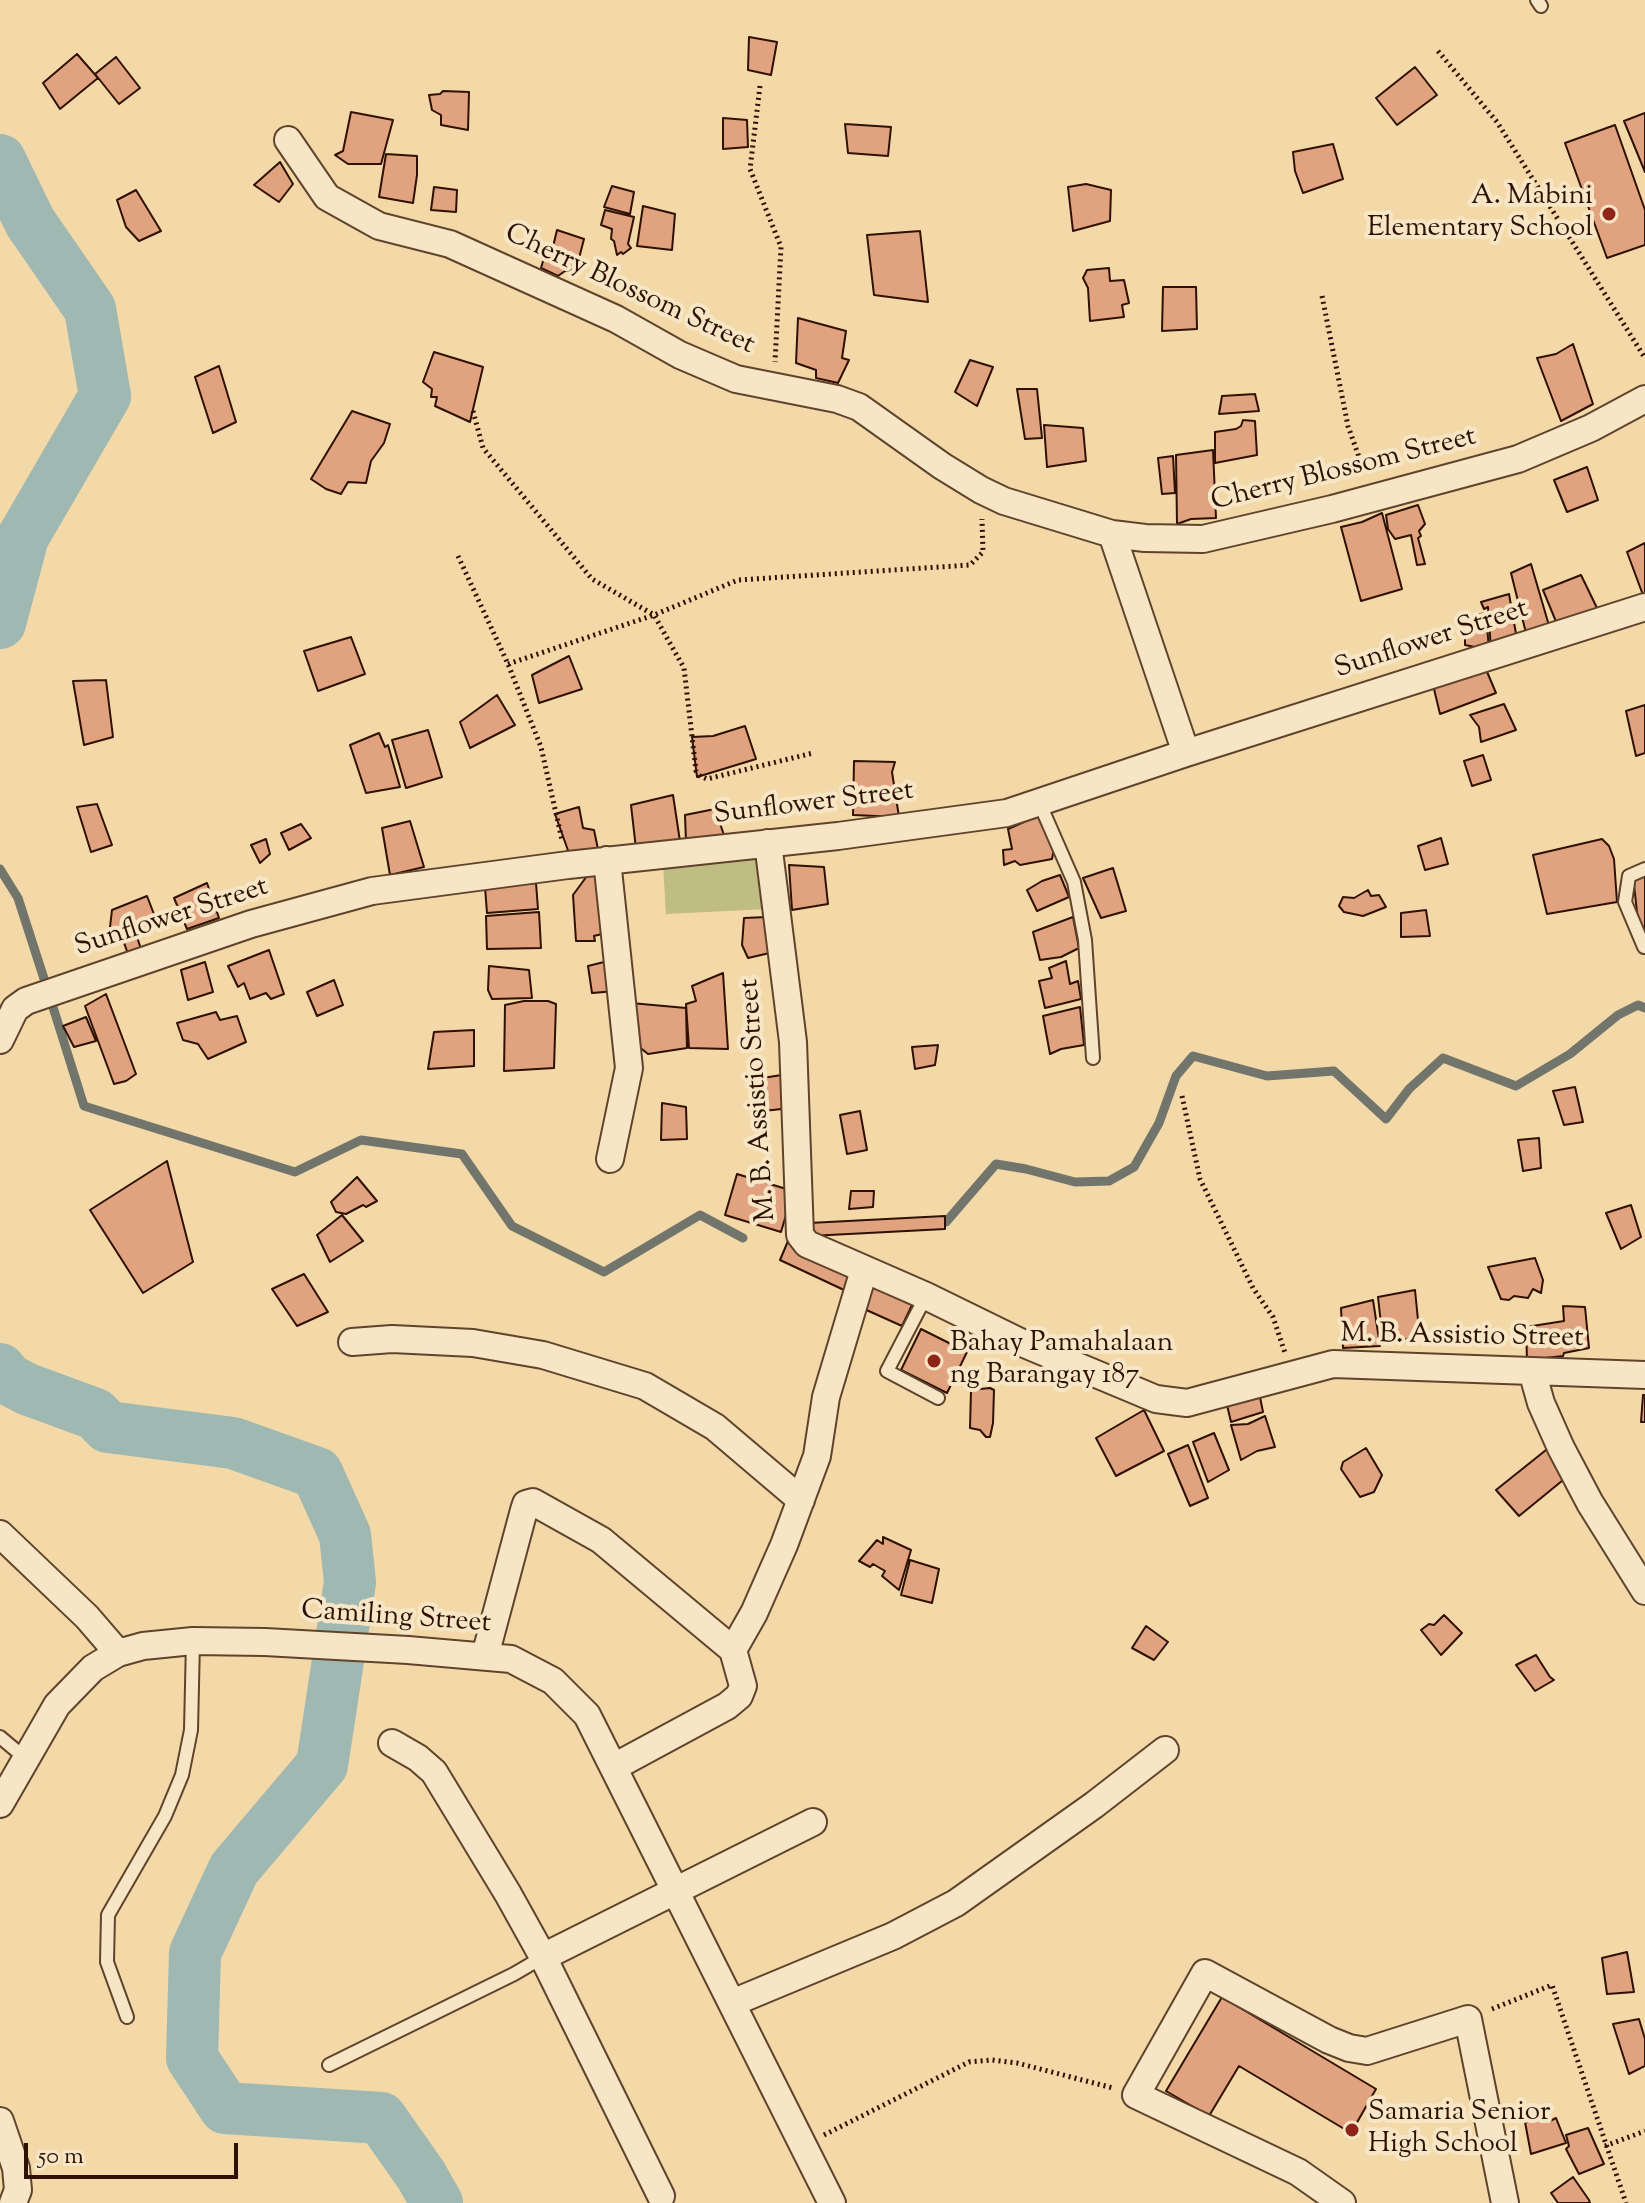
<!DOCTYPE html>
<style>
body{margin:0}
#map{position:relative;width:1645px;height:2203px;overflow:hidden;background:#f3d8a8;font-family:"Sorts Mill Goudy",serif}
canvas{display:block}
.scale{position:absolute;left:24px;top:2143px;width:214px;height:36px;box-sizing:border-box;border:4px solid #2e1102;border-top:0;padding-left:10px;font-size:24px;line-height:28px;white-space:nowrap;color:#2e1102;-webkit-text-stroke:6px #f7e6c6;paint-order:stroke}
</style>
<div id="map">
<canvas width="1645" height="2203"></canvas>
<div class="scale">50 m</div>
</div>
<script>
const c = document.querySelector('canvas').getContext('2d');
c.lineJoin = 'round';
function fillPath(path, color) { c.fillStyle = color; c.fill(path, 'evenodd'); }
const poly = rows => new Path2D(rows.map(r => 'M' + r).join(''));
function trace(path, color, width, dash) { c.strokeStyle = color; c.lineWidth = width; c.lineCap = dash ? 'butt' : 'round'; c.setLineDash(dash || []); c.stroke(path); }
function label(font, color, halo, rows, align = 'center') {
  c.font = font + ' "Sorts Mill Goudy",serif'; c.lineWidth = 8; c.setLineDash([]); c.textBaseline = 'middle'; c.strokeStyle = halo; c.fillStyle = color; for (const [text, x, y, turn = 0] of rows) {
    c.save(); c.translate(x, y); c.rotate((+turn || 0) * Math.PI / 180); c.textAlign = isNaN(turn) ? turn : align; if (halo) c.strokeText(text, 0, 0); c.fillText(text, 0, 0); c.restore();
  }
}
fillPath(poly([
 [764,859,767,909,666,914,663,864]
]), '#c0bd84');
trace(poly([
 [0,869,18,898,47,988],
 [52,1004,84,1106,295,1172,361,1140,462,1154,512,1226,604,1272,700,1215,743,1238],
 [946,1222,996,1164,1026,1169,1075,1182,1109,1181,1134,1167,1159,1123,1176,1076,1193,1056,1267,1076,1334,1071,1386,1119,1409,1089,1443,1058,1516,1086,1570,1054,1618,1015,1638,1005,1645,1008]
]), '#72756c', 9);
trace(poly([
 [0,160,30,222,90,309,105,396,23,537,0,623],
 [0,1369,8,1379,27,1389,95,1414,108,1427,233,1443,317,1473,345,1535,350,1582,322,1765,234,1869,195,1953,192,2058,225,2108,381,2118,421,2175,437,2203]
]), '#9fb8b2', 52);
const building = poly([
 [749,37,777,42,771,75,748,70,749,37],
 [77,54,98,78,60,109,43,83,77,54],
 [116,57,140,88,119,104,95,74,116,57],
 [1415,67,1437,95,1397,125,1376,98,1415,67],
 [443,91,469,92,468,130,441,125,441,115,432,110,429,95,440,94,443,91],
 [351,112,393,120,381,164,348,164,335,155,343,151,351,112],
 [1645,113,1645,172,1624,121,1645,113],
 [723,118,747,120,748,147,723,149,723,118],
 [845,124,891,127,888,156,848,153,845,124],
 [1615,125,1645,210,1645,245,1607,258,1565,143,1615,125],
 [1333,144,1343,179,1303,193,1295,171,1293,152,1333,144],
 [386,154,417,156,417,175,413,203,379,197,386,154],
 [280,162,293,184,279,202,254,185,280,162],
 [1086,184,1111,190,1110,221,1073,231,1068,187,1086,184],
 [612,186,634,192,630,214,604,207,612,186],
 [434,187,457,190,456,212,431,210,434,187],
 [136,190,161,231,139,241,126,227,117,200,136,190],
 [643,206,675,214,672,250,637,246,643,206],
 [605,210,634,217,628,244,631,248,623,254,621,252,617,255,614,241,611,239,612,229,601,225,605,210],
 [557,230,584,239,576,270,565,271,558,276,541,268,546,251,552,251,557,230],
 [920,231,928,302,874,295,867,235,920,231],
 [1109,268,1110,281,1124,280,1129,303,1122,305,1124,317,1090,321,1088,288,1083,278,1087,270,1109,268],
 [1163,287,1196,287,1197,329,1162,331,1163,287],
 [798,318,846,331,842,358,849,360,838,383,816,378,816,370,796,363,798,318],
 [1573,344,1593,404,1561,421,1537,358,1556,354,1573,344],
 [434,352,483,367,470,422,435,406,437,397,431,397,432,389,423,382,434,352],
 [970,360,993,367,977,406,955,392,970,360],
 [219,366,236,422,213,433,195,377,219,366],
 [1017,389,1037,389,1042,438,1025,439,1017,389],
 [1255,394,1259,411,1219,414,1222,396,1255,394],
 [352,411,390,424,384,443,371,461,366,483,348,482,341,494,326,489,311,479,352,411],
 [1243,420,1255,421,1257,455,1215,463,1215,432,1236,429,1241,426,1243,420],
 [1044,425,1083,428,1086,461,1047,467,1044,425],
 [1213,450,1216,518,1191,519,1177,524,1176,455,1213,450],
 [1173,456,1175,493,1162,494,1158,458,1173,456],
 [1587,467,1598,500,1567,512,1554,480,1587,467],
 [1418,505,1425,524,1419,531,1421,536,1418,538,1425,564,1417,565,1411,535,1395,539,1388,529,1386,515,1418,505],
 [1382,513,1402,589,1361,601,1341,527,1362,522,1382,513],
 [1645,543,1645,594,1643,595,1627,552,1645,543],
 [1531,564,1550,629,1527,637,1511,573,1531,564],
 [1581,575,1597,608,1557,624,1543,590,1581,575],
 [1509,594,1518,645,1491,649,1488,607,1484,609,1481,602,1509,594],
 [1486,613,1489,650,1465,645,1465,617,1486,613],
 [351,637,365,674,318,691,304,651,351,637],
 [569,656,582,689,539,703,532,675,569,656],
 [1485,667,1496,693,1440,714,1434,689,1448,675,1485,667],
 [106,680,113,737,84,745,73,681,106,680],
 [497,695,515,725,470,748,460,722,497,695],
 [1504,704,1516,730,1481,742,1479,727,1470,715,1504,704],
 [1645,705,1645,753,1636,756,1626,711,1645,705],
 [745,726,756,759,697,777,692,737,713,736,745,726],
 [428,730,442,777,406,788,392,740,428,730],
 [379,733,385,747,388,745,400,787,366,793,350,745,379,733],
 [1483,755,1491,780,1472,786,1464,761,1483,755],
 [854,761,895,762,892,772,899,817,853,815,854,761],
 [673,795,681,848,636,849,631,805,673,795],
 [97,804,112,845,91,852,77,807,97,804],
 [579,807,583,828,594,830,599,854,570,856,555,814,579,807],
 [715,809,724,835,686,842,685,815,715,809],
 [1042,814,1054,849,1052,859,1020,865,1015,861,1004,865,1003,850,1012,849,1008,829,1042,814],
 [410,821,424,867,390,875,382,828,410,821],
 [301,824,311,838,289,850,281,833,301,824],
 [1441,838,1448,864,1425,870,1418,846,1441,838],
 [266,839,270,854,260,863,251,845,266,839],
 [1602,839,1609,846,1614,859,1617,902,1547,914,1533,855,1602,839],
 [789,865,824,867,828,904,792,910,789,865],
 [1113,868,1126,911,1101,918,1083,878,1113,868],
 [1645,873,1645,928,1639,930,1633,876,1645,873],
 [1060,875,1069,897,1037,911,1027,890,1042,881,1060,875],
 [587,876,604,876,610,932,594,936,595,941,576,941,573,895,587,876],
 [207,883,219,918,187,929,174,898,207,883],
 [536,883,538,909,487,913,485,887,536,883],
 [1368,890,1371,896,1379,895,1386,907,1363,916,1344,912,1339,906,1343,897,1354,898,1368,890],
 [147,896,157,922,137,937,141,949,128,954,123,940,115,943,110,927,112,910,147,896],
 [1426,910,1430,936,1401,937,1401,913,1426,910],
 [539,912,541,948,487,949,486,916,539,912],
 [767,917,774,952,748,958,742,945,744,918,767,917],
 [1073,917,1079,948,1061,957,1040,960,1033,932,1073,917],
 [269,950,284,994,271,999,266,993,250,999,244,983,238,987,228,966,269,950],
 [612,960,616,991,592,993,588,966,612,960],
 [1066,961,1070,984,1078,981,1081,999,1045,1008,1039,981,1052,978,1049,968,1066,961],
 [205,962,213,992,188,1000,181,970,205,962],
 [489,966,529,970,532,998,492,999,488,990,489,966],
 [723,973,728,1049,689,1048,686,1004,696,1001,692,986,723,973],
 [334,980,343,1005,317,1016,307,992,334,980],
 [106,994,136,1074,126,1081,114,1084,85,1006,106,994],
 [524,1001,548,1001,556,1004,554,1068,504,1071,505,1005,524,1001],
 [631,1003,686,1008,687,1048,648,1054,632,1041,631,1003],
 [1080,1007,1084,1045,1061,1049,1050,1054,1043,1016,1080,1007],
 [216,1012,220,1020,237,1016,246,1042,208,1059,198,1044,183,1040,177,1023,216,1012],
 [86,1017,96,1041,74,1047,63,1026,86,1017],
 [474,1030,474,1066,428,1069,434,1032,474,1030],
 [938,1045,935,1065,915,1069,912,1047,938,1045],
 [788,1074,790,1108,764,1111,756,1079,788,1074],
 [1575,1087,1583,1122,1564,1125,1553,1091,1575,1087],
 [662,1103,686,1107,687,1139,661,1140,662,1103],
 [860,1111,867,1150,847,1154,840,1115,860,1111],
 [1539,1138,1541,1168,1523,1171,1518,1140,1539,1138],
 [167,1161,193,1262,143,1293,90,1210,167,1161],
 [737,1174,793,1191,781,1232,725,1215,737,1174],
 [357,1177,377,1201,366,1207,363,1205,346,1214,336,1212,331,1202,357,1177],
 [851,1191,874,1191,873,1207,849,1209,851,1191],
 [1631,1205,1641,1237,1621,1249,1606,1213,1631,1205],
 [342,1215,363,1241,330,1262,317,1235,342,1215],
 [945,1216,945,1229,810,1236,809,1223,945,1216],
 [788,1241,853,1272,844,1290,780,1260,788,1241],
 [1535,1258,1543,1280,1541,1293,1533,1289,1528,1298,1514,1296,1509,1300,1501,1299,1488,1267,1535,1258],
 [304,1274,328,1312,297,1326,272,1289,304,1274],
 [873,1286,912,1305,902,1326,862,1308,873,1286],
 [1415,1290,1418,1320,1414,1338,1383,1342,1378,1297,1415,1290],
 [1373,1300,1380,1346,1343,1348,1341,1308,1373,1300],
 [1563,1306,1585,1307,1589,1348,1564,1353,1563,1356,1527,1360,1526,1327,1564,1321,1563,1306],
 [921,1329,967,1352,947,1393,901,1370,921,1329],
 [990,1388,994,1390,993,1423,990,1437,986,1437,980,1430,970,1428,971,1390,990,1388],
 [1643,1395,1645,1395,1645,1422,1641,1422,1643,1395],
 [1260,1397,1263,1412,1231,1422,1227,1405,1260,1397],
 [1144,1410,1164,1451,1116,1476,1096,1438,1144,1410],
 [1265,1416,1275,1447,1257,1451,1241,1460,1231,1425,1248,1424,1265,1416],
 [1214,1433,1229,1470,1208,1482,1193,1442,1214,1433],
 [1188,1445,1208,1498,1190,1506,1168,1454,1188,1445],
 [1551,1446,1568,1476,1519,1516,1496,1490,1551,1446],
 [1366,1448,1382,1475,1374,1492,1360,1497,1341,1469,1343,1462,1366,1448],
 [883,1537,911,1550,899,1590,882,1576,885,1571,873,1564,870,1567,859,1561,877,1540,883,1544,883,1537],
 [910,1560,939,1569,932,1603,901,1595,910,1560],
 [1444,1615,1462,1633,1441,1655,1421,1630,1429,1624,1434,1625,1444,1615],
 [1146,1626,1168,1642,1154,1660,1132,1648,1146,1626],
 [1536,1655,1550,1677,1554,1680,1535,1691,1516,1665,1536,1655],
 [1627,1952,1634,1992,1607,1994,1602,1958,1627,1952],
 [1222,1997,1376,2089,1351,2133,1239,2066,1209,2116,1166,2091,1222,1997],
 [1639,2019,1645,2039,1645,2066,1629,2074,1613,2024,1639,2019],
 [1547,2112,1550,2121,1556,2118,1566,2143,1531,2154,1525,2122,1547,2112],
 [1588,2128,1604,2164,1579,2174,1566,2149,1569,2146,1566,2135,1588,2128],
 [1573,2177,1589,2200,1590,2203,1558,2203,1551,2193,1573,2177]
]);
fillPath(building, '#e1a37f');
trace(building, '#2e1102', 2);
const lane = poly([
 [1537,0,1541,6],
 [1039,802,1074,882,1085,940,1093,1058],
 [1644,947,1625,902,1629,876,1645,869],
 [926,1296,887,1371,938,1398],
 [0,1737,25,1758],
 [127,2017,107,1962,108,1915,165,1816,182,1775,191,1730,193,1641],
 [329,2065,514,1974,543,1957]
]);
const street = poly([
 [288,140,327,197,379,226,450,244,616,319,680,355,736,379,837,399,859,407,942,466,981,490,1004,501,1112,534,1145,538,1203,539,1332,509,1518,459,1591,428,1645,399],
 [1112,534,1186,753],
 [768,843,793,1042,800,1235,807,1244,926,1296,1022,1343,1156,1399,1187,1403,1333,1364,1645,1375],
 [607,860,629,1068,610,1159],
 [0,1040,15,1009,26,1001,251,924,372,891,568,865,838,836,1007,813,1186,753,1645,607],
 [352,1342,392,1339,473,1343,543,1355,645,1386,715,1427,801,1500],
 [1532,1371,1541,1403,1561,1448,1590,1503,1645,1591],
 [0,1534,87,1617,118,1653],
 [485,1656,524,1510,526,1504,533,1502,601,1540,733,1650,754,1613,784,1545,817,1456,826,1397,864,1270],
 [392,1743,418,1758,434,1772,508,1894,543,1957,661,2196],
 [614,1767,727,1706,739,1696,743,1686,733,1650],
 [0,1804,57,1705,93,1668,118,1653,143,1646,193,1641,265,1642,408,1650,511,1659,553,1681,587,1715,832,2203],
 [543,1957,813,1822],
 [732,2003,893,1936,956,1903,1094,1805,1165,1750],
 [0,2121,16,2168,18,2190,13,2203],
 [1342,2203,1298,2172,1136,2095,1205,1973,1329,2040,1349,2048,1367,2051,1468,2019,1505,2203]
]);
trace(lane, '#5f432c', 16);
trace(street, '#5f432c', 30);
trace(poly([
 [1438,51,1497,122,1645,358],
 [760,86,750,169,781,247,775,362],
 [1322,296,1348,426,1365,474],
 [473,411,483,448,592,579,654,615,684,668,696,771,700,776,707,779,813,753],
 [458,556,508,664,541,747,562,840],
 [508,664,654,615,738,580,970,565,983,552,982,519],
 [1182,1096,1200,1179,1253,1288,1273,1317,1285,1353],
 [1492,2009,1552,1985,1626,2203],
 [824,2135,969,2062,992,2060,1017,2063,1113,2088],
 [1605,2146,1645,2131]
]), '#2e1102', 5, [2, 4]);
trace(lane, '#f7e6c6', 12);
trace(street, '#f7e6c6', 26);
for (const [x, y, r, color] of [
 [1609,214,8,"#8f2418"],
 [934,1361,8,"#8f2418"],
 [1352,2130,8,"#8f2418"]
]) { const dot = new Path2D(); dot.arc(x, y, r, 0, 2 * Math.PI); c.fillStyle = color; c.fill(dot); trace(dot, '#f7e6c6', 3); }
label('28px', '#2e1102', '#f7e6c6', [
 ["A. Mabini",1593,198,"right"],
 ["Elementary School",1593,230,"right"],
 ["Bahay Pamahalaan",950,1345],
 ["ng Barangay 187",950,1377],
 ["Samaria Senior",1368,2114],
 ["High School",1368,2146]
], 'left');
label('28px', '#2e1102', '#f7e6c6', [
 ["Cherry Blossom Street",629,291,25],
 ["Cherry Blossom Street",1344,471,-14],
 ["Sunflower Street",1432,641,-18],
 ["Sunflower Street",814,805,-7],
 ["Sunflower Street",172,919,-18],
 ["M. B. Assistio Street",760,1100,-94],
 ["M. B. Assistio Street",1462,1338,1],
 ["Camiling Street",396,1619,4]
]);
</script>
